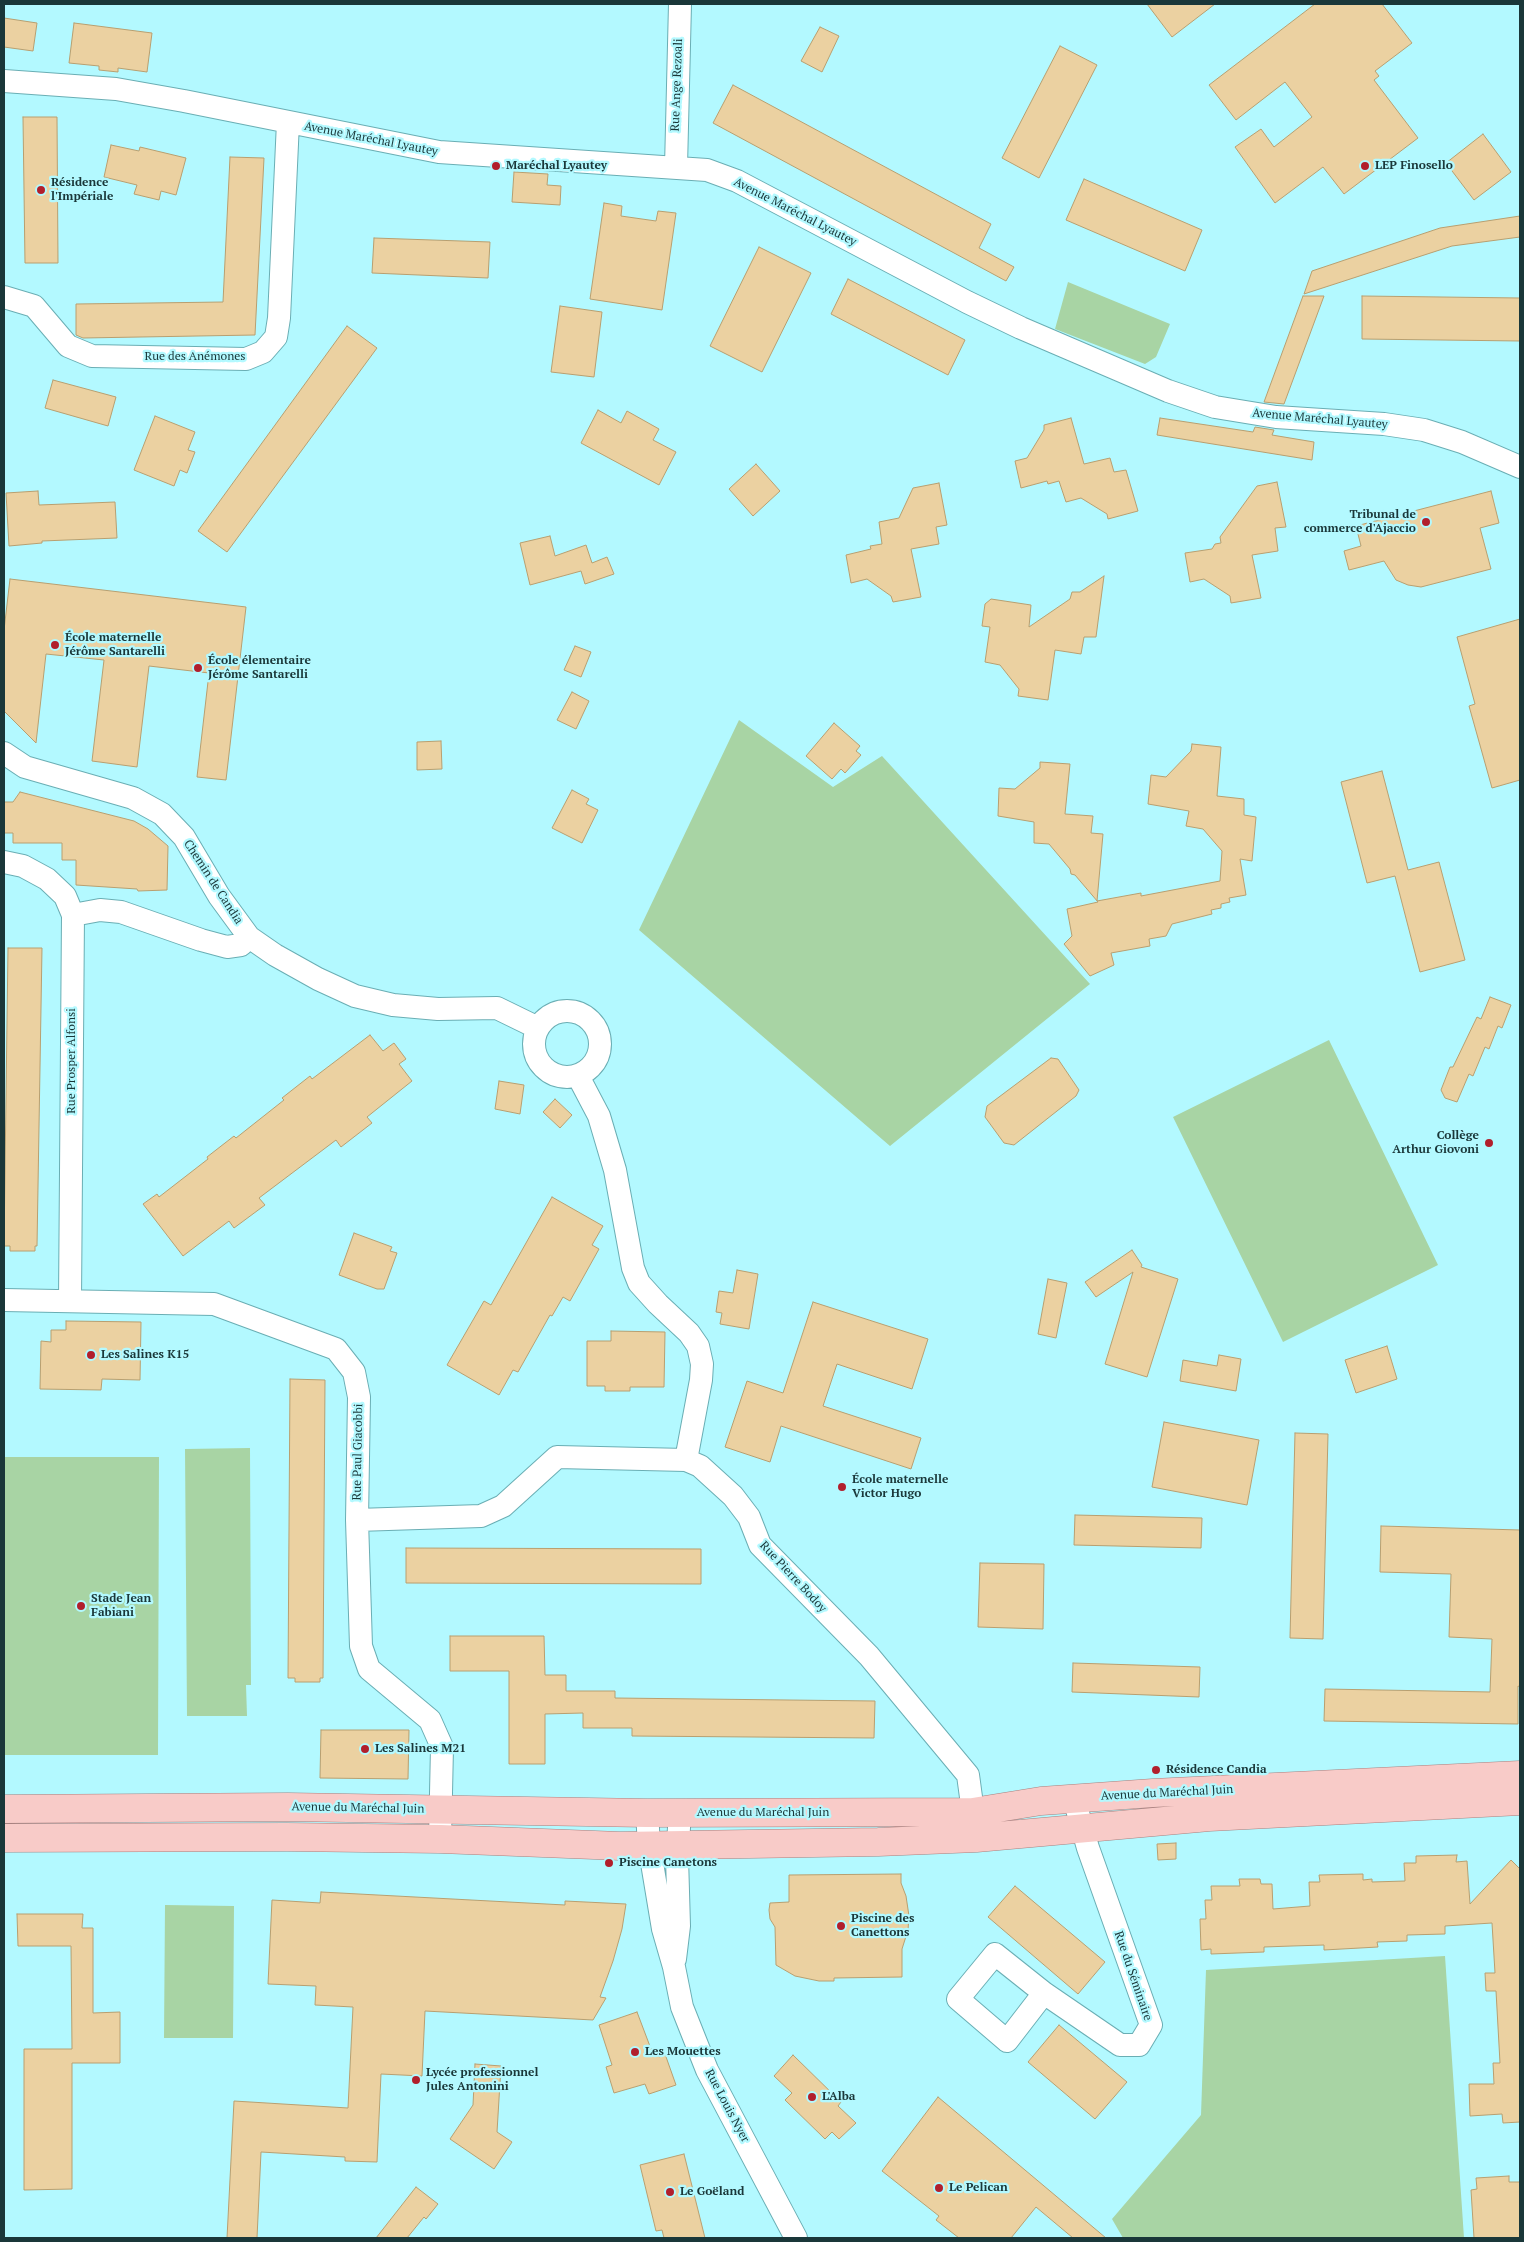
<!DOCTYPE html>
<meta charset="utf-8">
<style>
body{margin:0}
#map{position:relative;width:1524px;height:2242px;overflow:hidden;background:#b3f9ff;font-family:"PT Serif",serif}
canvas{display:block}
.frame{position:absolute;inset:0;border:5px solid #1a3739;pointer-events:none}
</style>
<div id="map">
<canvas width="1524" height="2242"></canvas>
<div class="frame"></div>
</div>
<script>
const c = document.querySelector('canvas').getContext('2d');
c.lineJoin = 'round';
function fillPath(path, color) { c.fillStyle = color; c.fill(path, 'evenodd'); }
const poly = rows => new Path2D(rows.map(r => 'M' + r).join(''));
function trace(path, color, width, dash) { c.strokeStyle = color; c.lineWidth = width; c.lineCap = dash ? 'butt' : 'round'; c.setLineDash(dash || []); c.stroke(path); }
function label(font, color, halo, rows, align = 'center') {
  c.font = font + ' "PT Serif",serif'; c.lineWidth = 4.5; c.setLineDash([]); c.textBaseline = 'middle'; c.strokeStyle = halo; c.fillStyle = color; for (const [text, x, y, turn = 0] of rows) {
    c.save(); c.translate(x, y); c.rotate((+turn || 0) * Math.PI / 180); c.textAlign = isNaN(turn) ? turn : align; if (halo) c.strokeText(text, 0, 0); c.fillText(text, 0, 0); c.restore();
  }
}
fillPath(poly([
 [1068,282,1170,324,1156,357,1145,364,1055,329],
 [739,720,833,787,882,756,1090,984,890,1146,639,930],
 [1329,1040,1438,1265,1283,1342,1173,1117],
 [250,1448,251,1685,246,1685,247,1716,187,1716,185,1449],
 [4,1457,159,1457,158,1755,4,1755],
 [165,1905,234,1906,233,2038,164,2038],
 [1445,1956,1464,2238,1123,2238,1112,2219,1201,2115,1206,1970]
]), '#a8d4a4');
const building = poly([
 [1147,4,1215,4,1172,37,1147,4],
 [1315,4,1382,4,1412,43,1375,71,1379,76,1374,80,1418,138,1344,194,1323,167,1275,203,1235,147,1261,129,1274,147,1312,117,1285,82,1236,120,1209,85,1315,4],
 [4,18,37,23,33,51,4,47,4,18],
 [74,23,152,33,147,72,118,68,118,72,99,70,99,66,69,63,74,23],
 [820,27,839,36,822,72,801,61,820,27],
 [1060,46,1097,65,1039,178,1002,158,1060,46],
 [733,85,991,224,979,248,1014,267,1006,281,713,123,733,85],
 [23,117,57,117,58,263,25,263,23,117],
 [1483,134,1511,172,1474,200,1446,163,1483,134],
 [111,145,139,151,140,147,186,158,176,195,161,191,159,200,134,194,137,185,104,177,111,145],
 [230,157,264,158,255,335,83,338,76,335,76,304,223,302,230,157],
 [514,172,548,174,547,185,561,186,560,205,512,202,514,172],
 [1084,179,1202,230,1185,271,1066,220,1084,179],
 [604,203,622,206,621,216,656,221,658,211,676,213,662,310,590,299,604,203],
 [1520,216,1520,237,1452,246,1304,294,1312,271,1440,228,1520,216],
 [374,238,490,242,488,278,372,273,374,238],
 [759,247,811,273,762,372,710,346,759,247],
 [848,279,965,340,948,375,831,314,848,279],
 [1303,296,1324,296,1284,404,1264,402,1303,296],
 [1362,296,1520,298,1520,341,1362,339,1362,296],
 [560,306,602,312,594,377,551,372,560,306],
 [347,326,377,348,227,552,198,531,347,326],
 [53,380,116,397,108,426,45,408,53,380],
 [598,410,621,423,627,411,659,429,653,440,676,452,659,485,581,443,598,410],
 [155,416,195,432,188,450,195,452,187,473,180,470,174,486,134,470,155,416],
 [1071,418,1084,464,1110,458,1114,472,1126,470,1138,511,1108,519,1107,514,1081,498,1066,502,1059,481,1048,484,1047,481,1021,488,1015,461,1027,458,1044,430,1044,425,1071,418],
 [1160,418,1253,432,1255,427,1274,430,1272,435,1314,442,1312,460,1157,435,1160,418],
 [756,464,780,491,753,516,729,489,756,464],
 [1277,482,1286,527,1275,528,1278,551,1252,555,1261,598,1231,603,1230,596,1204,579,1190,582,1185,553,1212,549,1215,544,1221,543,1220,537,1257,486,1277,482],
 [939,483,947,525,936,527,939,544,911,549,921,597,893,602,891,596,867,579,851,583,846,555,871,549,870,546,882,544,879,522,899,518,913,488,939,483],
 [38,491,39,505,115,502,117,538,42,541,42,543,9,546,6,493,38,491],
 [1491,491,1499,523,1480,528,1491,569,1421,587,1408,585,1396,580,1384,561,1349,570,1344,551,1361,546,1356,526,1491,491],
 [550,536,555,556,586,545,592,563,607,557,614,574,585,584,581,571,530,585,520,543,550,536],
 [1104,576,1096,637,1084,637,1081,654,1055,650,1048,700,1018,696,1019,689,1000,665,985,662,990,627,982,626,985,604,991,599,1031,605,1029,627,1070,599,1072,592,1080,592,1104,576],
 [10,579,246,607,226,780,197,777,209,673,149,666,137,767,92,761,104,660,46,654,36,743,4,711,4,630,10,579],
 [1520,619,1520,780,1492,788,1469,706,1475,704,1457,637,1520,619],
 [575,646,591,652,581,677,564,670,575,646],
 [572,692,589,701,576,729,557,720,572,692],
 [834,723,860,746,856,751,861,755,845,773,841,769,832,779,806,756,834,723],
 [441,741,442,769,417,770,417,742,441,741],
 [1192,744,1221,747,1217,796,1244,799,1244,815,1256,817,1252,861,1240,859,1246,895,1229,898,1230,902,1221,904,1221,908,1211,910,1212,914,1172,924,1166,936,1149,939,1150,946,1111,953,1114,965,1090,976,1064,944,1072,936,1067,909,1098,902,1075,875,1071,874,1070,869,1049,844,1034,843,1034,822,998,816,999,788,1015,789,1040,768,1040,762,1070,764,1065,814,1093,816,1091,833,1103,834,1097,901,1141,893,1141,896,1220,881,1222,851,1203,829,1186,826,1189,811,1148,804,1151,775,1166,777,1191,751,1192,744],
 [1382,771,1408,870,1439,862,1465,960,1420,972,1395,876,1367,883,1341,782,1382,771],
 [572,790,589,799,586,804,598,810,582,843,552,828,572,790],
 [20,792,134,821,148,829,168,846,167,890,138,891,137,889,76,885,76,860,62,860,62,843,13,843,13,833,4,833,4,802,13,802,20,792],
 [8,948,42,948,37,1246,35,1246,35,1251,10,1251,10,1246,4,1246,8,948],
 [1490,997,1511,1005,1502,1028,1498,1026,1489,1049,1485,1047,1473,1076,1469,1074,1457,1102,1445,1098,1441,1090,1450,1067,1453,1067,1477,1017,1481,1019,1490,997],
 [370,1035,383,1051,394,1043,406,1059,399,1064,412,1081,367,1117,372,1123,341,1147,336,1140,259,1198,265,1205,234,1228,229,1221,183,1256,143,1204,157,1194,159,1197,208,1159,207,1157,234,1136,236,1138,284,1100,282,1098,310,1076,312,1079,370,1035],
 [1051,1058,1058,1059,1079,1090,1076,1096,1014,1145,1004,1143,985,1117,987,1106,1051,1058],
 [499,1081,524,1085,520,1114,495,1109,499,1081],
 [555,1099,572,1115,560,1128,543,1112,555,1099],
 [552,1197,603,1226,592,1245,599,1249,570,1301,563,1297,552,1316,550,1315,518,1372,513,1370,499,1395,447,1365,484,1301,491,1305,552,1197],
 [354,1233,392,1247,390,1251,397,1253,384,1289,377,1289,339,1275,354,1233],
 [1132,1250,1142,1265,1141,1267,1178,1279,1147,1377,1105,1364,1133,1272,1096,1297,1085,1282,1132,1250],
 [737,1270,758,1274,749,1329,720,1324,722,1313,716,1312,719,1291,733,1293,737,1270],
 [1048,1279,1067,1283,1056,1338,1038,1334,1048,1279],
 [813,1302,928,1339,912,1389,837,1364,823,1406,921,1438,911,1469,781,1426,770,1462,725,1447,747,1381,783,1393,813,1302],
 [66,1321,141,1322,140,1380,102,1379,101,1390,40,1389,41,1341,51,1342,51,1330,66,1330,66,1321],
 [611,1331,665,1332,664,1387,630,1387,630,1391,605,1391,605,1386,587,1386,587,1341,611,1341,611,1331],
 [1387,1346,1397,1379,1356,1393,1345,1360,1387,1346],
 [1219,1355,1241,1359,1236,1391,1180,1381,1183,1360,1217,1366,1219,1355],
 [290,1379,325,1380,323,1678,320,1678,320,1682,295,1682,295,1678,288,1678,290,1379],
 [1164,1422,1259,1440,1247,1505,1152,1487,1164,1422],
 [1295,1433,1328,1434,1323,1639,1290,1638,1295,1433],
 [1075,1515,1202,1518,1201,1548,1074,1545,1075,1515],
 [1381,1526,1520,1530,1520,1687,1518,1686,1518,1724,1324,1721,1325,1689,1490,1692,1492,1639,1449,1637,1451,1574,1380,1572,1381,1526],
 [406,1548,701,1549,701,1584,406,1583,406,1548],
 [980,1563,1044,1564,1043,1629,978,1627,980,1563],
 [450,1636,544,1636,545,1675,566,1675,566,1691,615,1691,615,1698,875,1701,874,1738,632,1736,632,1728,583,1728,583,1713,545,1714,545,1764,509,1764,509,1671,450,1671,450,1636],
 [1073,1663,1200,1667,1199,1697,1072,1692,1073,1663],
 [321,1730,409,1730,408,1779,320,1778,321,1730],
 [1176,1843,1176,1859,1158,1860,1157,1844,1176,1843],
 [1457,1855,1456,1862,1467,1861,1470,1904,1511,1860,1520,1869,1520,2122,1503,2123,1502,2114,1470,2116,1469,2084,1494,2084,1493,2063,1500,2063,1496,1991,1486,1991,1485,1973,1495,1973,1492,1923,1445,1926,1445,1934,1407,1935,1407,1941,1377,1942,1378,1947,1324,1950,1324,1945,1292,1946,1264,1947,1264,1952,1211,1954,1211,1949,1201,1950,1200,1919,1206,1919,1205,1900,1212,1900,1211,1886,1240,1886,1239,1879,1260,1879,1261,1884,1272,1884,1273,1909,1310,1906,1309,1882,1320,1882,1319,1875,1363,1874,1363,1880,1372,1879,1372,1882,1405,1881,1404,1863,1416,1863,1416,1856,1457,1855],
 [901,1874,901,1883,906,1896,909,1916,908,1930,902,1949,902,1977,834,1978,834,1981,819,1981,795,1976,776,1965,775,1927,770,1919,769,1910,770,1903,789,1902,789,1875,901,1874],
 [1015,1886,1105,1962,1078,1994,988,1917,1015,1886],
 [321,1892,565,1905,565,1901,626,1904,622,1929,613,1961,600,1997,606,1998,593,2020,425,2011,422,2076,381,2074,377,2162,345,2161,345,2157,261,2152,257,2238,227,2238,234,2101,348,2108,353,2007,315,2005,316,1986,268,1984,272,1900,320,1903,321,1892],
 [17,1914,83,1914,82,1928,93,1928,93,2013,120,2012,120,2063,72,2063,72,2189,24,2190,24,2049,72,2049,71,1946,18,1946,17,1914],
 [637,2012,651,2049,655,2048,659,2057,665,2054,676,2085,649,2094,645,2084,614,2093,606,2067,612,2065,599,2025,637,2012],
 [1059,2025,1127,2082,1095,2119,1028,2062,1059,2025],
 [793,2055,841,2102,838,2106,856,2123,839,2139,832,2132,825,2139,785,2100,792,2093,774,2076,793,2055],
 [475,2064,501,2066,497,2132,512,2142,494,2169,450,2139,473,2105,475,2064],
 [938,2097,1106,2238,1073,2238,1036,2207,1011,2238,959,2238,936,2220,939,2216,882,2171,938,2097],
 [684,2154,705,2238,664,2238,662,2230,656,2231,640,2165,684,2154],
 [1509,2176,1509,2182,1520,2182,1520,2238,1474,2238,1471,2190,1477,2189,1476,2178,1509,2176],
 [416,2187,438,2204,426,2219,424,2217,407,2238,376,2238,416,2187]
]);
fillPath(building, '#ebd1a1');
trace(building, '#b89f70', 1);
const minor = poly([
 [4,81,116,89,184,101,439,152,707,170,737,181,967,302,1021,328,1168,391,1215,407,1276,417,1384,424,1424,430,1462,442,1520,467],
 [676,167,680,4],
 [4,297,34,306,68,346,92,356,246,359,263,352,276,337,279,318,288,122],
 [4,753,25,767,133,798,162,814,184,837,219,896,249,937,275,955,318,979,355,996,393,1005,438,1009,497,1008,538,1028],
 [4,862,23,866,47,879,65,896,73,915,70,1300],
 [73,915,100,910,121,912,201,940,227,947,241,945,249,937],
 '534 1044a33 33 0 1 1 66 0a33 33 0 1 1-66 0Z',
 [578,1076,599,1116,615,1170,633,1268,639,1283,658,1304,689,1333,698,1346,702,1364,701,1380,686,1460],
 [4,1300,214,1304,336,1349,354,1372,359,1397,357,1520,361,1646,369,1669,430,1720,442,1747,440,1839],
 [357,1520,481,1516,503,1506,557,1457,686,1460,700,1466,733,1496,749,1517,760,1545,869,1656,968,1775,973,1812],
 [647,1813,649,1845,663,1929,674,1967,682,2007,707,2070,796,2238],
 [675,1959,679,1926,677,1857,680,1813],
 [1044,1993,1007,2041,958,1999,995,1954,1044,1993,1120,2045,1139,2045,1151,2025,1088,1848,1074,1799]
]);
const major = poly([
 [4,1809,288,1807,647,1813,973,1812,1041,1801,1153,1793,1520,1775],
 [4,1838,287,1837,440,1839,620,1846,878,1842,976,1838,1209,1817,1520,1801]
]);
trace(minor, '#6aaeb4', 24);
trace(major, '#a8807f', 29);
trace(minor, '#fff', 22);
trace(major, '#f8cbc8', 28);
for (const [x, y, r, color] of [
 [496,166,5,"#b11f2c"],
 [1365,166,5,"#b11f2c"],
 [41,190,5,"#b11f2c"],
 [1426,522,5,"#b11f2c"],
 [55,645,5,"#b11f2c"],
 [198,668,5,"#b11f2c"],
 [1489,1143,5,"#b11f2c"],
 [91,1355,5,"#b11f2c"],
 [842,1487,5,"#b11f2c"],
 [81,1606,5,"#b11f2c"],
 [365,1749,5,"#b11f2c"],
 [1156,1770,5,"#b11f2c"],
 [609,1863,5,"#b11f2c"],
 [841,1926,5,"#b11f2c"],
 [635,2052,5,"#b11f2c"],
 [416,2080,5,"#b11f2c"],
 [812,2097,5,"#b11f2c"],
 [939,2188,5,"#b11f2c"],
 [670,2192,5,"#b11f2c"]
]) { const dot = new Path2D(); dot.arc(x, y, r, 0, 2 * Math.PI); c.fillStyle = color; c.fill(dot); trace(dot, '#b3f9ff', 2); }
label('12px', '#1a3739', '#b3f9ff', [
 ["Rue Ange Rezoali",677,85,-88],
 ["Avenue Maréchal Lyautey",371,139,11],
 ["Avenue Maréchal Lyautey",795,212,27],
 ["Rue des Anémones",195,357],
 ["Avenue Maréchal Lyautey",1320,419,5],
 ["Chemin de Candia",213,882,57],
 ["Rue Prosper Alfonsi",72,1061,-90],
 ["Rue Paul Giacobbi",358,1452,-89],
 ["Rue Pierre Bodoy",793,1577,47],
 ["Avenue du Maréchal Juin",1167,1793,-3],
 ["Avenue du Maréchal Juin",358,1808,1],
 ["Avenue du Maréchal Juin",763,1813],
 ["Rue du Séminaire",1133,1976,71],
 ["Rue Louis Nyer",727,2106,62]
]);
label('bold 12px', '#1a3739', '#b3f9ff', [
 ["Maréchal Lyautey",506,166],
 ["LEP Finosello",1375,166],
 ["Résidence",51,183],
 ["l'Impériale",51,197],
 ["Tribunal de",1416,515,"right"],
 ["commerce d'Ajaccio",1416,529,"right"],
 ["École maternelle",65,638],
 ["Jérôme Santarelli",65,652],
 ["École élementaire",208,661],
 ["Jérôme Santarelli",208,675],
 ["Collège",1479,1136,"right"],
 ["Arthur Giovoni",1479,1150,"right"],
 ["Les Salines K15",101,1355],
 ["École maternelle",852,1480],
 ["Victor Hugo",852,1494],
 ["Stade Jean",91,1599],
 ["Fabiani",91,1613],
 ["Les Salines M21",375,1749],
 ["Résidence Candia",1166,1770],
 ["Piscine Canetons",619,1863],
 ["Piscine des",851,1919],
 ["Canettons",851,1933],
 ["Les Mouettes",645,2052],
 ["Lycée professionnel",426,2073],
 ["Jules Antonini",426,2087],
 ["L'Alba",822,2097],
 ["Le Pelican",949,2188],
 ["Le Goëland",680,2192]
], 'left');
</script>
